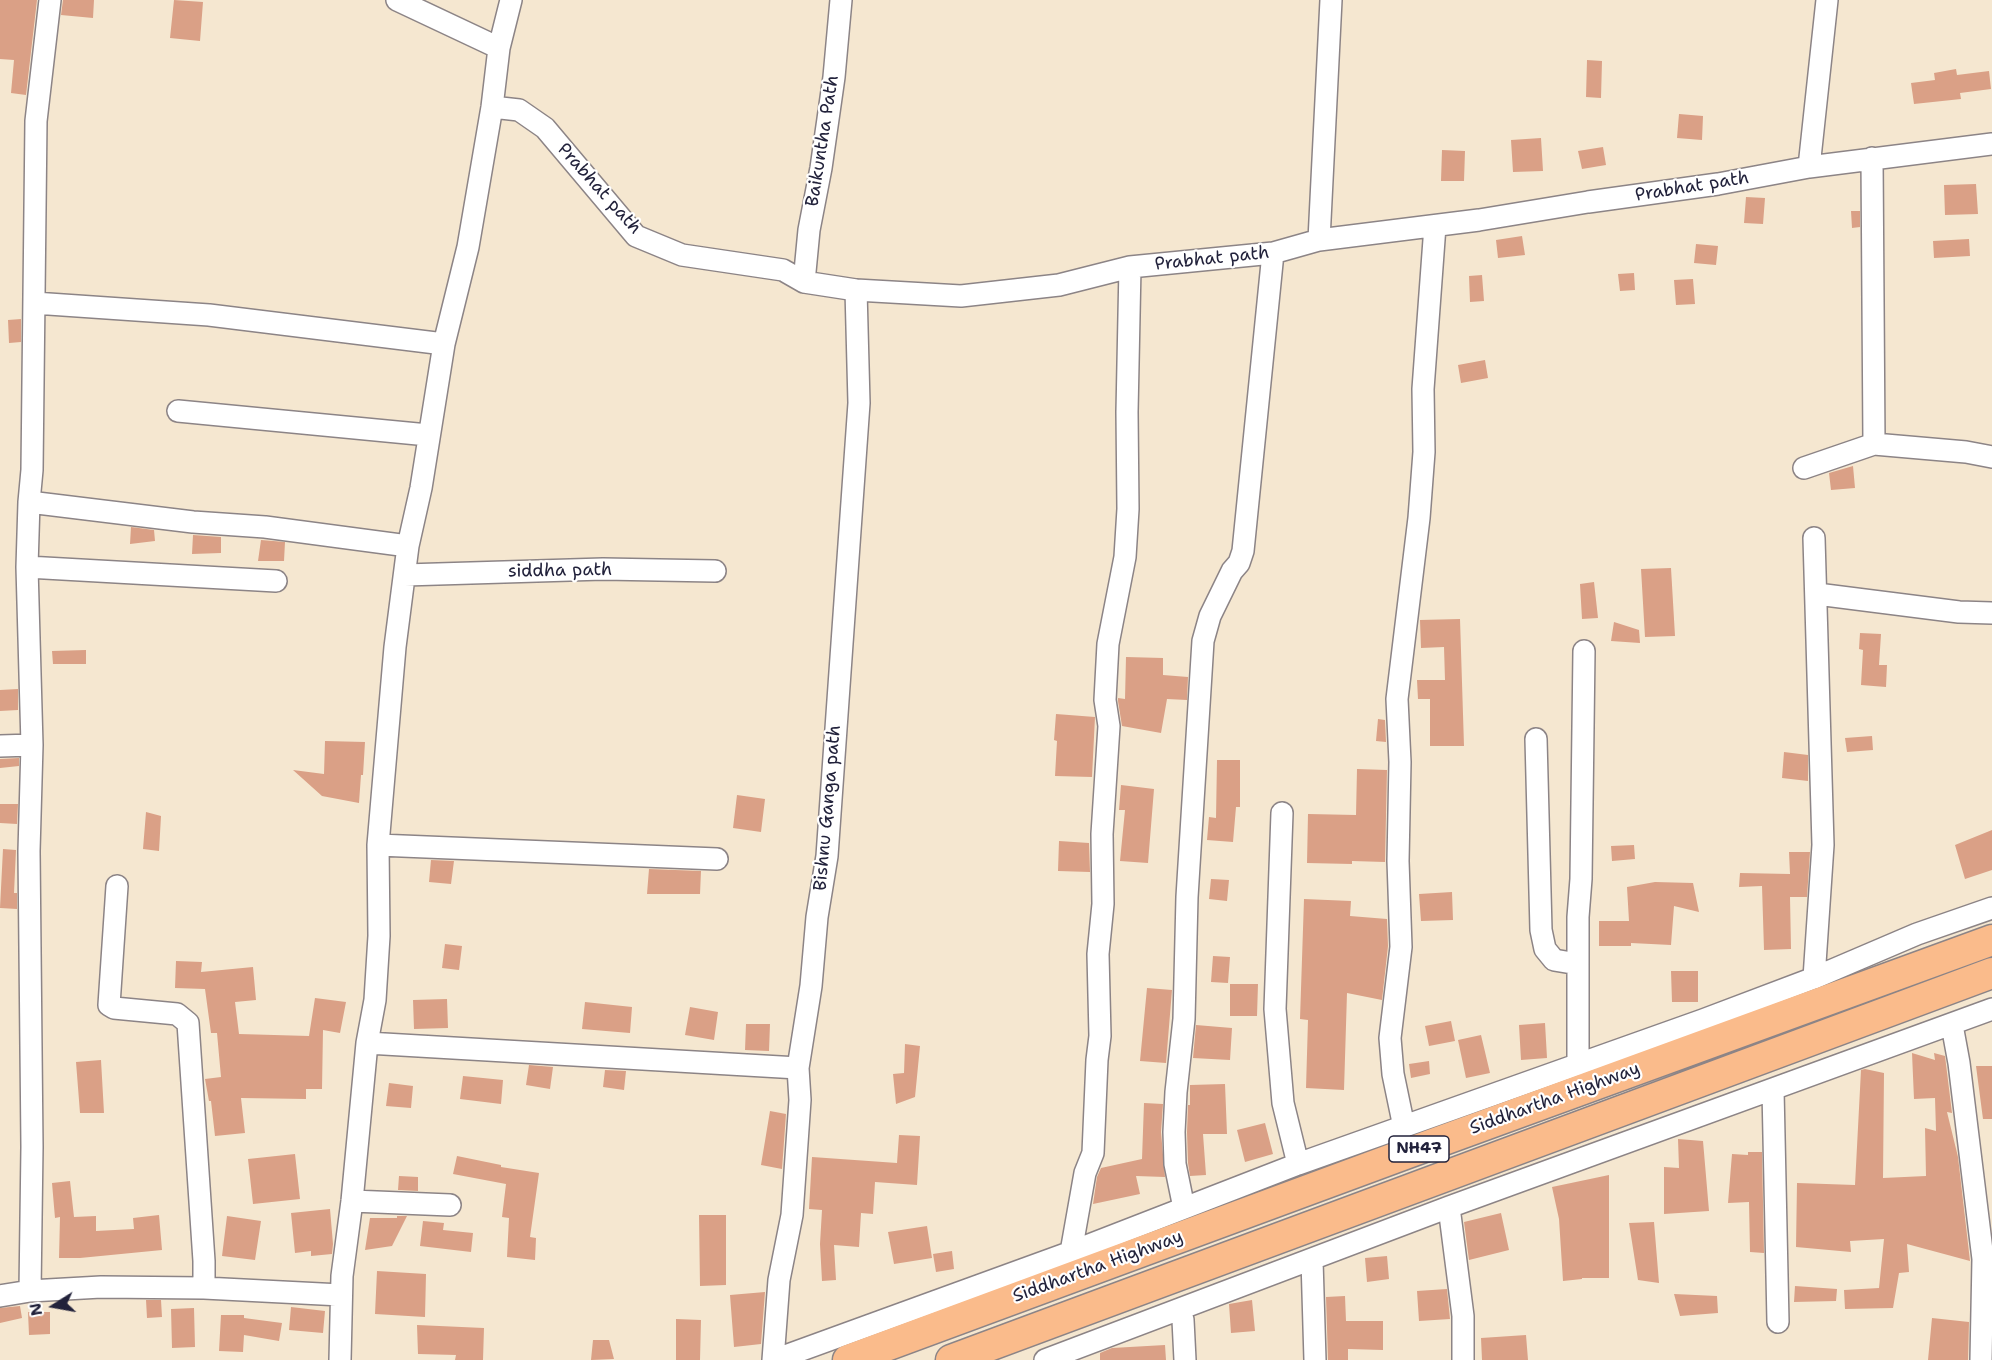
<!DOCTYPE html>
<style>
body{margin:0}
#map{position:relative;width:1992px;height:1360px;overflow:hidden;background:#f5e7d0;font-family:"Shantell Sans",sans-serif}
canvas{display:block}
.north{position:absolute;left:24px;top:1276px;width:60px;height:60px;-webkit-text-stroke:4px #fff;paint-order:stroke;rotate:259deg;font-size:16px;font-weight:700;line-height:24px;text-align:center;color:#22223b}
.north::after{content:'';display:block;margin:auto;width:21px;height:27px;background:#22223b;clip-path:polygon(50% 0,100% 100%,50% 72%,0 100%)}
</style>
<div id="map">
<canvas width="1992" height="1360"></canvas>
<div class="north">N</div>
</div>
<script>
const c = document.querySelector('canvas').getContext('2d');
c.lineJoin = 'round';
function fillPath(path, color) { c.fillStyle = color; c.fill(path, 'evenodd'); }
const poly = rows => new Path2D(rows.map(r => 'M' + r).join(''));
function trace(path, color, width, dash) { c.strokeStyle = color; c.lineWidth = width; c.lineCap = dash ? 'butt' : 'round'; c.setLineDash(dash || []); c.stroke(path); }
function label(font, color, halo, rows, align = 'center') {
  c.font = font + ' "Shantell Sans",sans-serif'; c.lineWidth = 4.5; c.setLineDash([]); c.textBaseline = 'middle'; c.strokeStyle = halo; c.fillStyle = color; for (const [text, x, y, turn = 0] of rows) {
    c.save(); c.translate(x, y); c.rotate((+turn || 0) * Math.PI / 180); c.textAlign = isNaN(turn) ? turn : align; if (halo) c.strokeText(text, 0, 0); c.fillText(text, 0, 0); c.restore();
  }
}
fillPath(poly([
 [0,0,37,0,26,95,11,93,14,60,0,59],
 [63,0,94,0,93,18,61,15],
 [174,0,203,2,200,41,170,38],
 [1587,60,1602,61,1601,98,1586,97],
 [1956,69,1957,75,1989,71,1991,89,1960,93,1961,99,1914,104,1911,83,1935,80,1934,73],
 [1679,114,1703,116,1702,140,1677,138],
 [1541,138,1543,171,1513,172,1511,140],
 [1603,147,1606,165,1582,169,1578,151],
 [1442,150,1465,151,1464,181,1441,181],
 [1976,184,1978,214,1945,215,1944,185],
 [1746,197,1765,198,1763,224,1744,223],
 [1851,211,1860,211,1860,227,1852,228],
 [1522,236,1525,255,1498,258,1496,240],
 [1969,239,1970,256,1934,258,1933,241],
 [1696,244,1718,246,1716,265,1694,263],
 [1634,273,1635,290,1620,291,1618,274],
 [1482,275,1484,301,1470,302,1469,276],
 [1693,279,1695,304,1676,305,1674,280],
 [21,319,21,342,9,343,8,320],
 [1485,360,1488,378,1461,383,1458,365],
 [1853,466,1855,488,1831,490,1829,473],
 [131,527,154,530,155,541,130,544],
 [193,535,221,537,221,553,192,554],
 [261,540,285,542,284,561,258,561],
 [1671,568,1675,636,1645,637,1641,569],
 [1594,582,1598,618,1582,619,1580,584],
 [1460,619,1464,746,1430,746,1430,699,1418,699,1417,680,1445,680,1444,647,1421,648,1420,620],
 [1614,622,1639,630,1640,643,1611,641],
 [1860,633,1881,634,1879,665,1887,665,1886,687,1861,685,1863,650,1859,649],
 [86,650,86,664,53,664,52,651],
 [1126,657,1163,658,1163,675,1188,677,1187,700,1167,699,1161,733,1122,726,1118,701,1118,698,1125,699],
 [18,689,18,710,0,711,0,690],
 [1056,714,1095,717,1092,777,1055,776,1057,741,1054,740],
 [1378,719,1385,720,1386,742,1376,741],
 [1872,736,1873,750,1847,752,1845,738],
 [325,741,365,742,363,775,361,775,359,803,322,796,293,770,324,774],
 [1784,752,1808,755,1808,781,1782,778],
 [19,758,19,766,0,768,0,759],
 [1217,760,1240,760,1240,807,1236,807,1233,842,1207,840,1209,817,1216,818],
 [1357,769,1387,770,1385,862,1352,861,1352,864,1307,863,1308,814,1356,815],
 [1121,785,1154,789,1148,863,1120,861,1125,810,1119,810],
 [737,795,765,799,761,832,733,828],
 [0,804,18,804,17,824,0,823],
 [146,812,161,816,159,851,143,849],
 [1992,830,1992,870,1965,879,1955,845],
 [1059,841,1089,843,1090,872,1058,871],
 [1634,845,1635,859,1612,861,1611,846],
 [3,849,16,850,14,893,17,893,17,909,0,908],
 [1789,852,1810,852,1807,897,1790,897,1791,949,1764,950,1762,886,1739,887,1740,873,1790,874],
 [431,860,454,861,451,884,429,882],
 [649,869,701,871,700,894,647,894],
 [1211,879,1229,880,1227,901,1209,899],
 [1655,882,1693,883,1699,912,1674,906,1671,945,1631,943,1631,946,1599,946,1599,921,1629,921,1627,887],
 [1452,892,1453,920,1421,921,1419,894],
 [1304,899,1351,901,1350,916,1387,919,1388,946,1382,1000,1347,993,1344,1090,1306,1088,1308,1020,1300,1019],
 [445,944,462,946,459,970,442,968],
 [1213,956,1230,957,1228,983,1211,982],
 [176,961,202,962,201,972,253,967,256,1000,235,1002,239,1034,309,1036,315,998,346,1002,340,1033,323,1030,322,1089,306,1089,306,1099,241,1098,245,1133,215,1136,211,1101,209,1101,205,1079,221,1077,217,1033,211,1033,205,989,175,988],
 [1671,971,1698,971,1698,1002,1672,1002],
 [1230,984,1258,984,1257,1016,1230,1016],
 [1147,988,1172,990,1166,1063,1140,1061],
 [447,999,448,1028,414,1029,413,1000],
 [585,1002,632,1007,630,1033,582,1029],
 [690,1007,718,1012,714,1040,685,1035],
 [1451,1021,1455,1041,1429,1046,1425,1026],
 [1545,1023,1547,1058,1521,1060,1519,1025],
 [746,1024,770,1024,769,1051,745,1050],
 [1196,1025,1232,1028,1230,1060,1193,1058],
 [1481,1035,1490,1073,1466,1078,1458,1040],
 [905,1044,920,1046,915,1097,896,1104,893,1074,904,1073],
 [1912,1053,1935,1060,1934,1053,1945,1056,1952,1113,1947,1112,1958,1157,1970,1261,1907,1244,1909,1272,1899,1273,1893,1308,1845,1309,1844,1290,1879,1288,1884,1239,1850,1241,1851,1252,1796,1247,1797,1183,1855,1185,1861,1070,1865,1069,1884,1073,1883,1178,1926,1176,1925,1128,1936,1131,1935,1098,1914,1099],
 [101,1060,104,1113,80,1113,76,1062],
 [1429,1061,1430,1074,1411,1078,1409,1064],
 [529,1065,553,1067,550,1089,526,1085],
 [1976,1066,1992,1066,1992,1119,1983,1119],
 [605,1070,626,1071,624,1090,603,1087],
 [463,1076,503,1080,501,1104,460,1099],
 [389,1083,413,1086,411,1108,386,1106],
 [1225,1084,1227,1134,1203,1134,1206,1175,1190,1176,1188,1163,1187,1132,1188,1105,1190,1105,1190,1085],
 [1144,1103,1163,1104,1161,1132,1165,1177,1136,1176,1140,1194,1093,1204,1097,1177,1101,1168,1142,1159],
 [770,1111,786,1114,782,1169,761,1165],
 [1265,1123,1273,1154,1245,1162,1237,1130],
 [899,1135,920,1136,917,1185,875,1182,873,1214,861,1213,859,1247,834,1245,836,1280,822,1281,820,1244,822,1210,809,1209,812,1157,897,1163],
 [1678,1139,1703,1141,1709,1211,1664,1214,1664,1167,1679,1168],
 [1748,1152,1762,1152,1764,1253,1750,1252,1749,1202,1728,1203,1732,1154,1748,1155],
 [295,1154,300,1199,253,1204,248,1159],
 [457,1156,501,1165,501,1167,539,1173,530,1237,536,1238,535,1260,507,1257,509,1218,502,1217,506,1184,453,1174],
 [1609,1175,1609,1278,1582,1278,1582,1279,1563,1281,1559,1219,1552,1187],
 [399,1176,418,1177,418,1191,398,1190],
 [70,1181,74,1217,96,1216,96,1231,134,1229,133,1218,159,1215,162,1250,80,1258,59,1258,60,1217,55,1218,52,1183],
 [330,1209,333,1244,332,1254,311,1256,311,1251,295,1253,291,1213],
 [1501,1213,1509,1250,1469,1260,1464,1222],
 [699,1215,726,1215,726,1285,700,1286],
 [227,1216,261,1221,255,1260,222,1256],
 [397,1216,407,1216,392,1246,365,1250,370,1218,397,1218],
 [423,1221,444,1223,443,1230,473,1233,471,1252,420,1246],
 [1654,1222,1659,1283,1638,1280,1629,1223],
 [927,1226,932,1258,894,1264,888,1232],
 [952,1251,954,1269,936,1272,933,1254],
 [1387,1256,1389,1279,1367,1282,1365,1258],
 [377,1271,426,1274,425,1317,375,1314],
 [1795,1286,1837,1289,1836,1301,1794,1302],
 [1447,1289,1450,1319,1419,1321,1417,1291],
 [765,1292,761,1344,734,1347,730,1295],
 [1674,1294,1717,1296,1718,1313,1680,1316],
 [1345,1296,1346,1321,1383,1321,1383,1350,1348,1349,1348,1360,1328,1360,1326,1297],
 [146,1300,161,1300,162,1317,147,1318],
 [1252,1300,1255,1331,1231,1333,1229,1304],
 [20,1306,22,1318,0,1323,0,1308],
 [291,1307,325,1311,323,1333,289,1330],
 [194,1308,195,1347,172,1348,171,1309],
 [28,1312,50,1312,50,1334,29,1335],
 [221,1315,244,1315,244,1318,282,1323,279,1341,244,1335,243,1352,219,1351],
 [1932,1318,1969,1322,1968,1360,1928,1360],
 [676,1319,701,1320,700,1360,676,1360],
 [417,1325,484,1328,483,1360,455,1360,456,1355,418,1354],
 [1526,1335,1528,1360,1482,1360,1481,1338],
 [593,1340,609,1340,614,1359,591,1360],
 [1165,1345,1166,1360,1100,1360,1100,1353,1112,1348]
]), '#daa086');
const minor = poly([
 [397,0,499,48],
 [492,107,519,110,545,128,636,236,682,255,783,270,804,282,856,290,961,296,1059,285,1130,267,1273,253,1319,240,1479,220,1588,202,1718,184,1809,167,1992,144],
 [1872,158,1874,444],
 [1809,167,1827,0],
 [1319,240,1331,0],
 [804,282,809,230,821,168,834,77,841,0],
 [34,303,209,315,444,344],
 [178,411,428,435],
 [1804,468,1874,444,1966,452,1992,457],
 [29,502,193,522,265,527,408,546],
 [1814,538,1823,845,1814,978],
 [27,567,276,581],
 [405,575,603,569,715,571],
 [1817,594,1959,612,1992,613],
 [1536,739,1541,930,1545,949,1554,960,1578,964],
 [0,746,32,745],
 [1282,813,1275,1009,1283,1103,1298,1164],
 [378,845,717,859],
 [117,886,109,1005,114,1008,177,1014,188,1023,204,1261,204,1288],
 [1952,1025,1959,1063,1983,1259,1981,1360],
 [367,1043,798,1068],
 [1578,1065,1578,917,1581,879,1584,651],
 [1773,1090,1778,1322],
 [1404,1127,1393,1074,1390,1038,1401,947,1398,861,1400,762,1397,699,1419,518,1424,452,1423,389,1435,226],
 [352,1201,450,1205],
 [1449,1207,1463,1316,1463,1360],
 [1184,1208,1175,1164,1174,1132,1176,1092,1184,1019,1187,897,1203,641,1210,616,1232,571,1239,563,1243,551,1273,253],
 [1071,1252,1085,1173,1093,1153,1097,1060,1100,1036,1098,954,1103,904,1102,834,1109,726,1105,700,1108,644,1125,557,1128,509,1127,412,1130,267],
 [1312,1260,1315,1360],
 [30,1291,32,1147,29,851,32,745,27,567,29,502,32,470,36,121,50,0],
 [0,1296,30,1291,101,1287,204,1288,341,1295],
 [1180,1309,1183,1320,1185,1360],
 [340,1360,342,1276,352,1201,367,1043,375,1000,379,936,378,845,395,647,408,546,421,488,444,344,468,247,492,107,499,48,511,0],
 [773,1360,779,1280,792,1215,800,1100,798,1068,811,986,817,917,827,856,859,403,856,290],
 [774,1360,1071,1252,1298,1164,1703,1020,1814,978,1917,934,1992,908],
 [1045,1360,1449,1207,1992,1009]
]);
const highway = poly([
 [848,1360,1408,1153,1992,940],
 [951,1360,1992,973]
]);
trace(minor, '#8c8486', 24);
trace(highway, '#8c8486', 33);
trace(minor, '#fff', 21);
trace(highway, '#fabb8b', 30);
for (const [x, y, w] of [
 [1419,1149,60]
]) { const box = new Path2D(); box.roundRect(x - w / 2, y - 13, w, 26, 4.5); c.fillStyle = '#fff'; c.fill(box); trace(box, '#22223b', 1.5); }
label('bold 16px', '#22223b', null, [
 ["NH47",1419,1149]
]);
label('18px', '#22223b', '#fff', [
 ["Baikuntha Path",823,141,-81],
 ["Prabhat path",1692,187,-9],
 ["Prabhat path",599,189,48],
 ["Prabhat path",1212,259,-6],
 ["siddha path",560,571,-1],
 ["Bishnu Ganga path",828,808,-85],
 ["Siddhartha Highway",1555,1099,-20],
 ["Siddhartha Highway",1098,1267,-20]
]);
</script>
